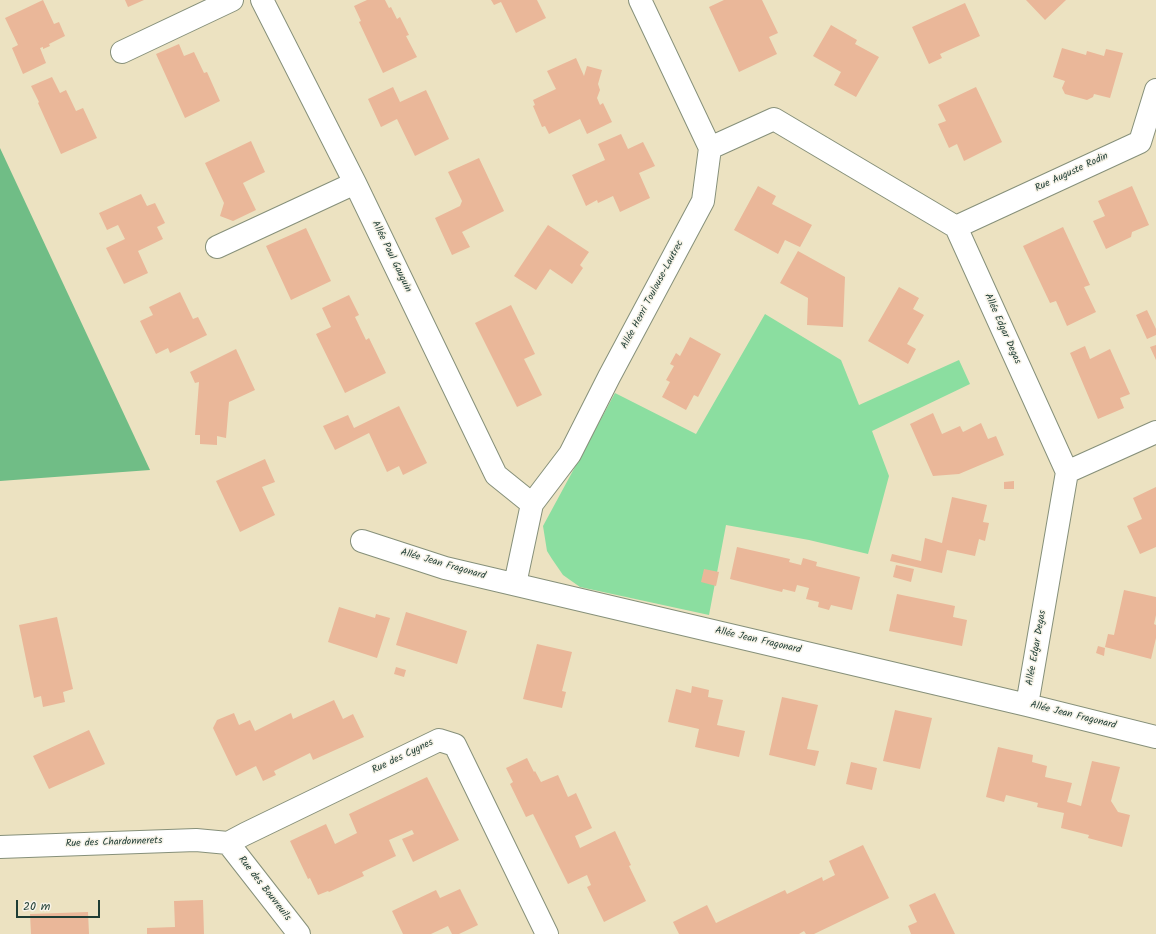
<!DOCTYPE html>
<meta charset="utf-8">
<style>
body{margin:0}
#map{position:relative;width:1156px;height:934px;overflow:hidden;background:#ece2c1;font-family:Kalam,sans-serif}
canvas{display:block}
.scale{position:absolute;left:16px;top:900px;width:84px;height:18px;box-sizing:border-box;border:2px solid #1f3d34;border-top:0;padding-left:5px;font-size:12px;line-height:14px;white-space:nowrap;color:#1f3d34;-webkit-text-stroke:3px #f7f3e8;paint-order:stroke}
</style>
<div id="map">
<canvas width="1156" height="934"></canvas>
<div class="scale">20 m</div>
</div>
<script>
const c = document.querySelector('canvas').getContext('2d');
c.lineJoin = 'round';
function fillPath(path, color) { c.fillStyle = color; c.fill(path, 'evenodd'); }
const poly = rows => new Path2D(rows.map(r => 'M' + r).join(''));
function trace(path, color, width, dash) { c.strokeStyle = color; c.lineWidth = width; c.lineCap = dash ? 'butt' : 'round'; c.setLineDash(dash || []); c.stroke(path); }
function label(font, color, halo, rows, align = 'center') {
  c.font = font + ' Kalam,sans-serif'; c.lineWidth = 3; c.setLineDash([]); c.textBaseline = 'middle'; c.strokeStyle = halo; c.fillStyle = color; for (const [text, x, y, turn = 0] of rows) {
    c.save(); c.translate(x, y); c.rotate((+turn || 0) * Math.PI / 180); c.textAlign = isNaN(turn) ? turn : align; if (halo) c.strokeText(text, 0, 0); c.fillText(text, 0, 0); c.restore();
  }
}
fillPath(poly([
 [765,314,841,360,859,405,959,360,970,384,872,431,889,476,868,554,809,540,726,525,709,615,580,587,563,575,552,559,547,551,543,526,615,393,696,434]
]), '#8bdea0');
fillPath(poly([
 [0,148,150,470,0,481]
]), '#70bd86');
fillPath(poly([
 [43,0,54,24,59,22,65,36,49,44,50,46,43,49,43,47,40,48,46,63,23,74,12,48,18,45,5,18],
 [125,0,144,0,128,7],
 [367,0,385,0,389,8,391,7,397,19,400,17,409,35,406,36,417,57,383,73,359,22,361,21,354,6],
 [491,0,537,0,546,18,516,33,501,2,494,5],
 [724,0,762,0,778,33,769,37,777,54,739,72,709,7],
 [1026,0,1066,0,1045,20],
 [965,3,980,36,940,54,942,58,929,64,912,27],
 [831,25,857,40,855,44,879,57,856,97,834,85,841,72,813,56],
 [179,44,184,56,194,52,204,73,207,72,220,101,185,118,156,54],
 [1062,48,1086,55,1087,51,1104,56,1106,49,1123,53,1110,98,1094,94,1093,97,1087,100,1065,94,1062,88,1065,81,1053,77],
 [576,58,584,76,587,66,602,70,598,84,600,90,597,98,600,105,603,103,612,122,587,134,580,119,549,134,545,126,542,127,533,106,535,105,533,100,556,89,547,71],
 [52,77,60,93,66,90,76,111,83,108,97,138,61,154,38,103,39,102,31,86],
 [393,87,400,102,426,90,449,139,415,156,397,119,381,127,368,99],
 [976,87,1002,142,964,161,957,144,949,148,938,124,946,121,938,105],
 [621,134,628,149,643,142,655,166,639,173,650,198,620,212,613,196,598,203,597,200,586,206,572,175,605,160,598,144],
 [251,141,265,172,243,183,256,210,233,221,220,216,224,203,205,163],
 [479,158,504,211,462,232,470,247,452,255,435,218,460,206,462,201,448,172],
 [758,186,776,196,772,204,812,225,800,247,785,240,778,254,734,230],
 [1132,186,1149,225,1132,232,1131,237,1106,249,1093,221,1105,216,1098,201],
 [141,194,147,206,155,203,165,223,157,227,163,239,138,251,148,273,124,284,106,248,125,239,118,225,107,230,99,213],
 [548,225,589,252,580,265,583,268,572,284,550,269,536,290,514,276],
 [1063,227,1090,285,1084,287,1096,312,1067,326,1056,301,1050,303,1023,246],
 [306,228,331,281,291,300,266,246],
 [798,251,845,277,843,327,807,325,808,298,780,283],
 [899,287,919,298,913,309,924,315,907,344,916,349,908,364,868,341],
 [180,292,193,319,198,317,207,335,170,353,168,348,156,354,140,321,153,315,149,307],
 [349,295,359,315,355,317,366,340,369,338,386,373,345,393,316,334,331,327,322,308],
 [511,305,535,354,524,359,542,395,517,407,475,323],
 [1147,310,1156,329,1156,335,1147,339,1136,315],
 [690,337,721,354,698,397,694,395,686,410,662,397,670,382,666,380,674,366,670,364,676,353,680,356],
 [1156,345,1156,360,1150,347],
 [1085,346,1090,359,1110,349,1130,394,1120,398,1124,408,1098,419,1070,353],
 [236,349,255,390,229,402,226,438,217,436,217,445,200,444,200,435,195,435,199,382,195,383,190,372],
 [399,406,427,463,403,475,399,466,387,472,369,433,335,450,323,426,348,415,354,428],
 [933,413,942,434,960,426,963,432,981,423,988,439,996,436,1004,455,959,474,933,476,910,424],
 [265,459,275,482,262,487,275,515,240,532,216,481],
 [1014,481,1014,489,1004,489,1004,482],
 [1156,487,1156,547,1140,554,1127,526,1142,519,1133,498],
 [952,497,987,505,983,522,989,523,985,541,979,539,975,556,947,550,942,573,890,561,892,554,921,561,925,538,942,543],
 [737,547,790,559,789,562,801,565,803,558,817,562,816,566,860,577,852,610,831,605,829,610,818,607,819,602,806,599,809,588,797,585,795,592,783,589,782,592,730,579],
 [896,565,914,569,911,582,893,577],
 [704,569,719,572,716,586,701,582],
 [1124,590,1156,597,1156,615,1154,624,1156,625,1156,638,1151,659,1105,647,1108,634,1114,635],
 [897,594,955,606,953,617,967,620,962,646,889,631],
 [339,607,375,618,376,614,390,618,377,658,328,642],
 [406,612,467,631,457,664,396,645],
 [57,617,73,689,63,692,65,702,43,707,41,696,34,698,19,625],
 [537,644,572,652,562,691,566,692,562,708,523,699],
 [1098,646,1105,648,1104,656,1096,653],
 [396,667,406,670,404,677,394,674],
 [692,686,709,690,708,697,723,700,717,725,745,731,739,757,695,747,699,729,668,722,676,689,691,693],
 [782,697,818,705,807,749,819,751,815,766,769,755],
 [334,700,343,719,353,714,364,737,313,760,310,753,274,771,276,775,263,781,256,766,236,776,213,728,217,720,234,713,239,725,250,720,255,731,291,713,293,719],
 [895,710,932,718,920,769,883,761],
 [89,730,105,764,49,789,33,756],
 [998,747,1033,755,1032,762,1047,766,1045,777,1072,783,1067,802,1081,806,1092,761,1120,767,1111,801,1118,812,1130,815,1122,847,1088,838,1089,835,1061,828,1064,813,1037,807,1038,803,1006,795,1004,802,986,797],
 [527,758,534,772,535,771,541,782,558,775,568,797,576,793,592,828,575,836,580,848,615,831,631,865,629,866,646,901,604,922,587,887,591,885,587,875,568,884,533,814,526,817,510,784,513,782,506,768],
 [851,762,877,768,872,790,846,784],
 [427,777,459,840,413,862,402,839,414,834,412,830,389,840,396,856,362,872,364,876,329,892,328,891,318,895,310,878,308,879,290,841,326,824,335,844,357,833,349,814],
 [863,845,889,898,814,934,806,934,804,931,799,934,679,934,673,922,707,905,716,923,785,890,787,894,822,877,823,881,835,875,829,861],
 [460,889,478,925,459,934,452,934,448,926,431,934,403,934,392,911,436,890,440,898],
 [935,893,955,934,911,934,908,926,917,922,909,905],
 [203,900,204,934,147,934,147,928,175,927,174,901],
 [88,912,89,934,31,934,30,914]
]), '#eab799');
const minor = poly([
 [262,0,355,183,496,475,532,504],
 [122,52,232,0],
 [710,148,774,119,956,227,1067,472,1027,705],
 [956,227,1140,142,1156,90],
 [217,247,355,183],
 [1067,472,1156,432],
 [362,541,445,568,1027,705,1156,737],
 [515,584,532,504,570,454,609,377,703,201,710,148,640,0],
 [228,843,245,834,439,740,455,745,547,934],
 [228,843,299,934],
 [0,847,196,840,228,843]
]);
trace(minor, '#86907a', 24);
trace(minor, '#fff', 22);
label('10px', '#1f3d34', '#f7f3e8', [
 ["Rue Auguste Rodin",1072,173,-25],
 ["Allée Paul Gauguin",391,257,64],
 ["Allée Henri Toulouse-Lautrec",653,295,-62],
 ["Allée Edgar Degas",1002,329,66],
 ["Allée Jean Fragonard",443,565,16],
 ["Allée Jean Fragonard",758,641,13],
 ["Allée Edgar Degas",1037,648,-80],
 ["Allée Jean Fragonard",1073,716,14],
 ["Rue des Cygnes",403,757,-26],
 ["Rue des Chardonnerets",114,843,-2],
 ["Rue des Bouvreuils",264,889,52]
]);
</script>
